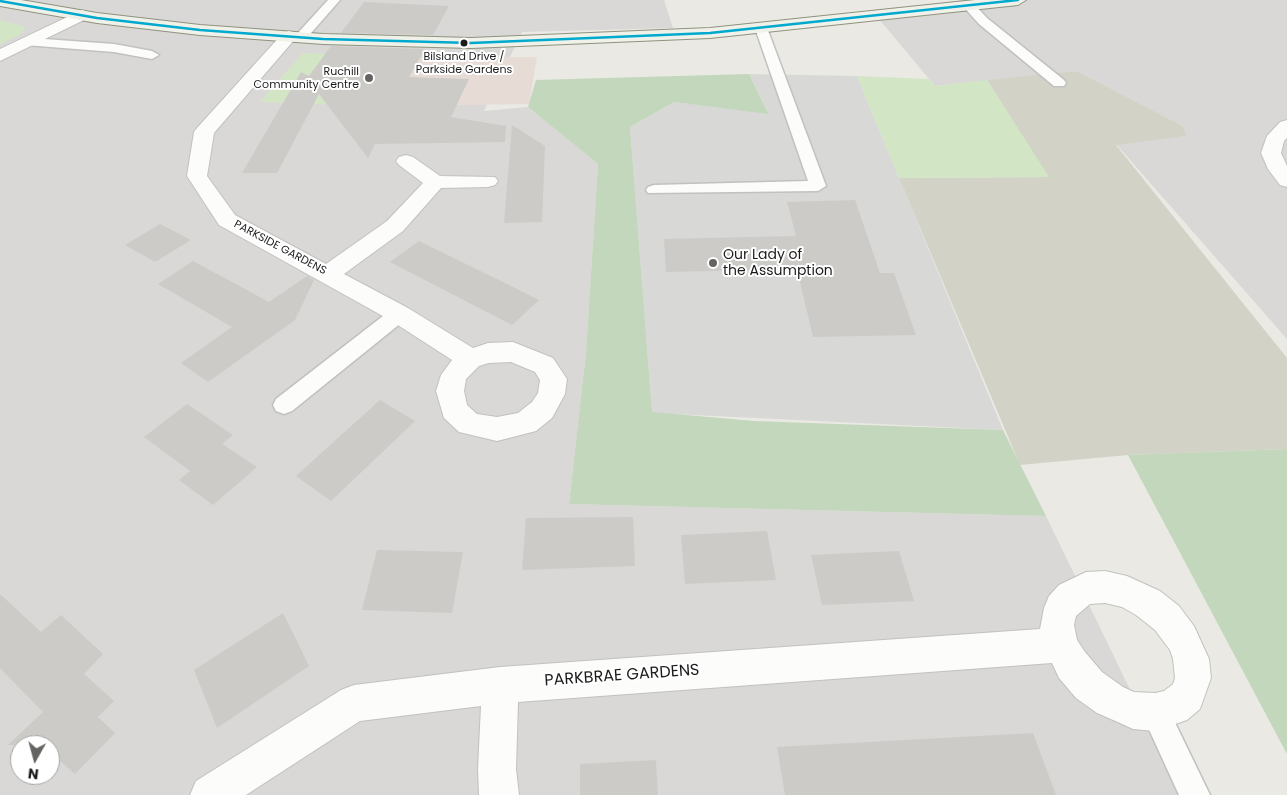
<!DOCTYPE html>
<style>
body{margin:0}
#map{position:relative;width:1287px;height:795px;overflow:hidden;background:#eae9e4;font-family:Poppins,sans-serif}
canvas{display:block}
.north{position:absolute;left:10px;top:735px;width:50px;height:50px;box-sizing:border-box;background:#fff;border:1px solid #a4a4a4;border-radius:50%;rotate:187deg;font-size:14px;font-weight:700;line-height:20px;text-align:center;color:#1c1c1c}
.north::after{content:'';display:block;margin:auto;width:18px;height:22px;background:#646462;clip-path:polygon(50% 0,100% 100%,50% 72%,0 100%)}
</style>
<div id="map">
<canvas width="1287" height="795"></canvas>
<div class="north">N</div>
</div>
<script>
const c = document.querySelector('canvas').getContext('2d');
c.lineJoin = 'round';
function fillPath(path, color) { c.fillStyle = color; c.fill(path, 'evenodd'); }
const poly = rows => new Path2D(rows.map(r => 'M' + r).join(''));
function trace(path, color, width, dash) { c.strokeStyle = color; c.lineWidth = width; c.lineCap = dash ? 'butt' : 'round'; c.setLineDash(dash || []); c.stroke(path); }
function label(font, color, halo, rows, align = 'center') {
  c.font = font + ' Poppins,sans-serif'; c.lineWidth = 4; c.setLineDash([]); c.textBaseline = 'middle'; c.strokeStyle = halo; c.fillStyle = color; for (const [text, x, y, turn = 0] of rows) {
    c.save(); c.translate(x, y); c.rotate((+turn || 0) * Math.PI / 180); c.textAlign = isNaN(turn) ? turn : align; if (halo) c.strokeText(text, 0, 0); c.fillText(text, 0, 0); c.restore();
  }
}
fillPath(poly([
 [3,0,664,0,673,28,522,32,484,111,528,107,598,164,586,352,569,504,1046,516,1181,795,0,795,0,2],
 [20,745,50,745,50,775,20,775],
 [962,0,1287,0,1287,339,1116,144,1185,136,1183,126,1077,71,935,86,873,12]
]), '#d9d8d6');
fillPath(poly([
 [303,53,420,58,537,57,529,104,391,106,260,102]
]), '#e7dbd6');
fillPath(poly([
 [749,74,857,76,1003,430,652,413,630,127,674,102,769,113]
]), '#d8d8d6');
fillPath(poly([
 [1077,71,1183,126,1186,136,1116,145,1287,358,1287,449,1128,455,1020,465,899,178,1048,177,987,80]
]), '#d2d2c7');
fillPath(poly([
 [0,20,26,27,19,35,0,44],
 [303,53,325,54,307,78,391,106,260,102],
 [857,76,929,79,935,86,987,80,1049,177,899,178]
]), '#d2e6c5');
fillPath(poly([
 [749,74,769,114,674,102,630,127,652,412,754,421,1003,430,1046,516,569,504,586,352,598,164,528,107,536,80],
 [1287,449,1287,754,1128,455]
]), '#c2d7bb');
fillPath(poly([
 [364,2,449,6,433,35,341,33],
 [331,46,425,49,409,77,469,79,451,117,506,126,505,142,375,144,368,158,319,94,277,173,242,173,301,72,309,76],
 [512,125,545,146,542,222,504,223],
 [855,200,880,273,894,273,916,335,813,337,797,269,666,272,664,239,796,236,787,202],
 [160,224,191,240,155,262,125,245],
 [419,241,515,288,539,300,512,325,390,262],
 [193,261,269,302,307,276,314,280,295,320,208,382,181,363,232,327,158,284],
 [380,400,415,421,331,501,296,476],
 [187,404,233,435,222,444,257,467,213,505,179,480,190,471,144,437],
 [633,517,635,566,522,570,526,518],
 [767,531,776,580,685,584,681,535],
 [377,550,463,552,452,613,362,610],
 [899,551,914,601,822,605,811,555],
 [0,594,41,632,61,615,103,654,84,674,114,701,98,717,115,733,75,774,50,752,50,745,8,745,43,712,0,668],
 [283,613,309,666,217,728,194,670],
 [1033,733,1056,795,785,795,777,747],
 [656,760,658,795,580,795,580,764]
]), '#cdcbc7');
const lane = poly([
 [328,0,340,0,305,40,297,40,295,37,297,34,328,0],
 [968,1,972,2,987,18,1064,80,1066,83,1064,86,1054,86,979,24,962,5,968,1],
 [761,24,767,28,826,186,818,191,648,193,646,190,648,187,654,185,808,181,755,28,761,24],
 [30,38,114,44,152,51,159,55,152,59,114,52,25,45,24,42,25,39,30,38],
 [399,307,406,309,409,314,406,319,292,411,284,414,276,411,273,405,276,399,392,309,399,307],
 [1155,698,1165,702,1210,795,1179,795,1141,712,1145,702,1155,698]
]);
const street = poly([
 [82,10,88,12,90,15,88,18,0,61,0,49,82,10],
 [289,31,295,33,297,36,295,39,214,133,207,176,235,215,326,264,387,221,423,183,399,165,396,161,399,157,406,155,413,157,440,176,495,177,498,181,495,185,488,187,441,188,403,231,344,274,408,308,473,348,488,343,513,342,553,358,567,379,565,394,552,418,536,431,497,441,459,432,444,418,436,391,441,375,452,360,390,320,219,225,187,176,194,132,197,128,283,33,289,31],
 [511,362,535,372,540,380,538,393,532,402,518,413,497,417,477,414,467,405,464,391,466,379,479,366,489,363,511,362],
 [1287,120,1287,138,1284,141,1281,153,1287,166,1287,187,1280,185,1268,169,1261,153,1267,136,1280,122,1287,120],
 [1105,571,1127,576,1160,591,1179,606,1194,626,1209,659,1211,678,1200,709,1187,720,1155,731,1133,729,1120,723,1097,713,1076,698,1059,678,1052,663,518,702,516,769,519,795,479,795,478,769,481,706,360,721,246,795,190,795,196,781,341,690,354,685,500,667,1040,629,1044,608,1049,596,1059,585,1086,572,1105,571],
 [1105,603,1122,607,1136,615,1155,630,1170,650,1173,659,1175,678,1173,684,1164,691,1155,693,1134,692,1123,687,1102,672,1085,652,1077,640,1074,625,1076,616,1090,604,1105,603]
]);
const secondary = poly([
 [0,0,21,0,97,13,200,25,323,34,471,38,710,28,975,0,1026,0,1018,5,710,38,471,48,323,44,200,35,97,23,0,6,0,0]
]);
trace(lane, '#c1c1bf', 3);
trace(street, '#c1c1bf', 2);
trace(secondary, '#8e927e', 2);
fillPath(lane, '#fcfcfb');
fillPath(street, '#fcfcfb');
fillPath(secondary, '#f0f2e9');
trace(poly([
 [0,1,97,18,200,30,323,39,471,43,710,33,1018,0]
]), '#00a9ce', 2.5);
for (const [x, y, r, color] of [
 [464,43,4.5,"#1c1c1c"],
 [369,78,5,"#646462"],
 [713,263,5,"#646462"]
]) { const dot = new Path2D(); dot.arc(x, y, r, 0, 2 * Math.PI); c.fillStyle = color; c.fill(dot); trace(dot, '#fff', 2); }
label('11px', '#1c1c1c', '#fff', [
 ["Bilsland Drive /",464,57],
 ["Parkside Gardens",464,70]
]);
label('11px', '#1c1c1c', '#fff', [
 ["Ruchill",359,72],
 ["Community Centre",359,85]
], 'right');
label('11px', '#1c1c1c', '#fff', [
 ["PARKSIDE GARDENS",280,248,28]
]);
label('14px', '#1c1c1c', '#fff', [
 ["Our Lady of",723,255],
 ["the Assumption",723,271]
], 'left');
label('16px', '#1c1c1c', '#fff', [
 ["PARKBRAE GARDENS",622,676,-4]
]);
</script>
